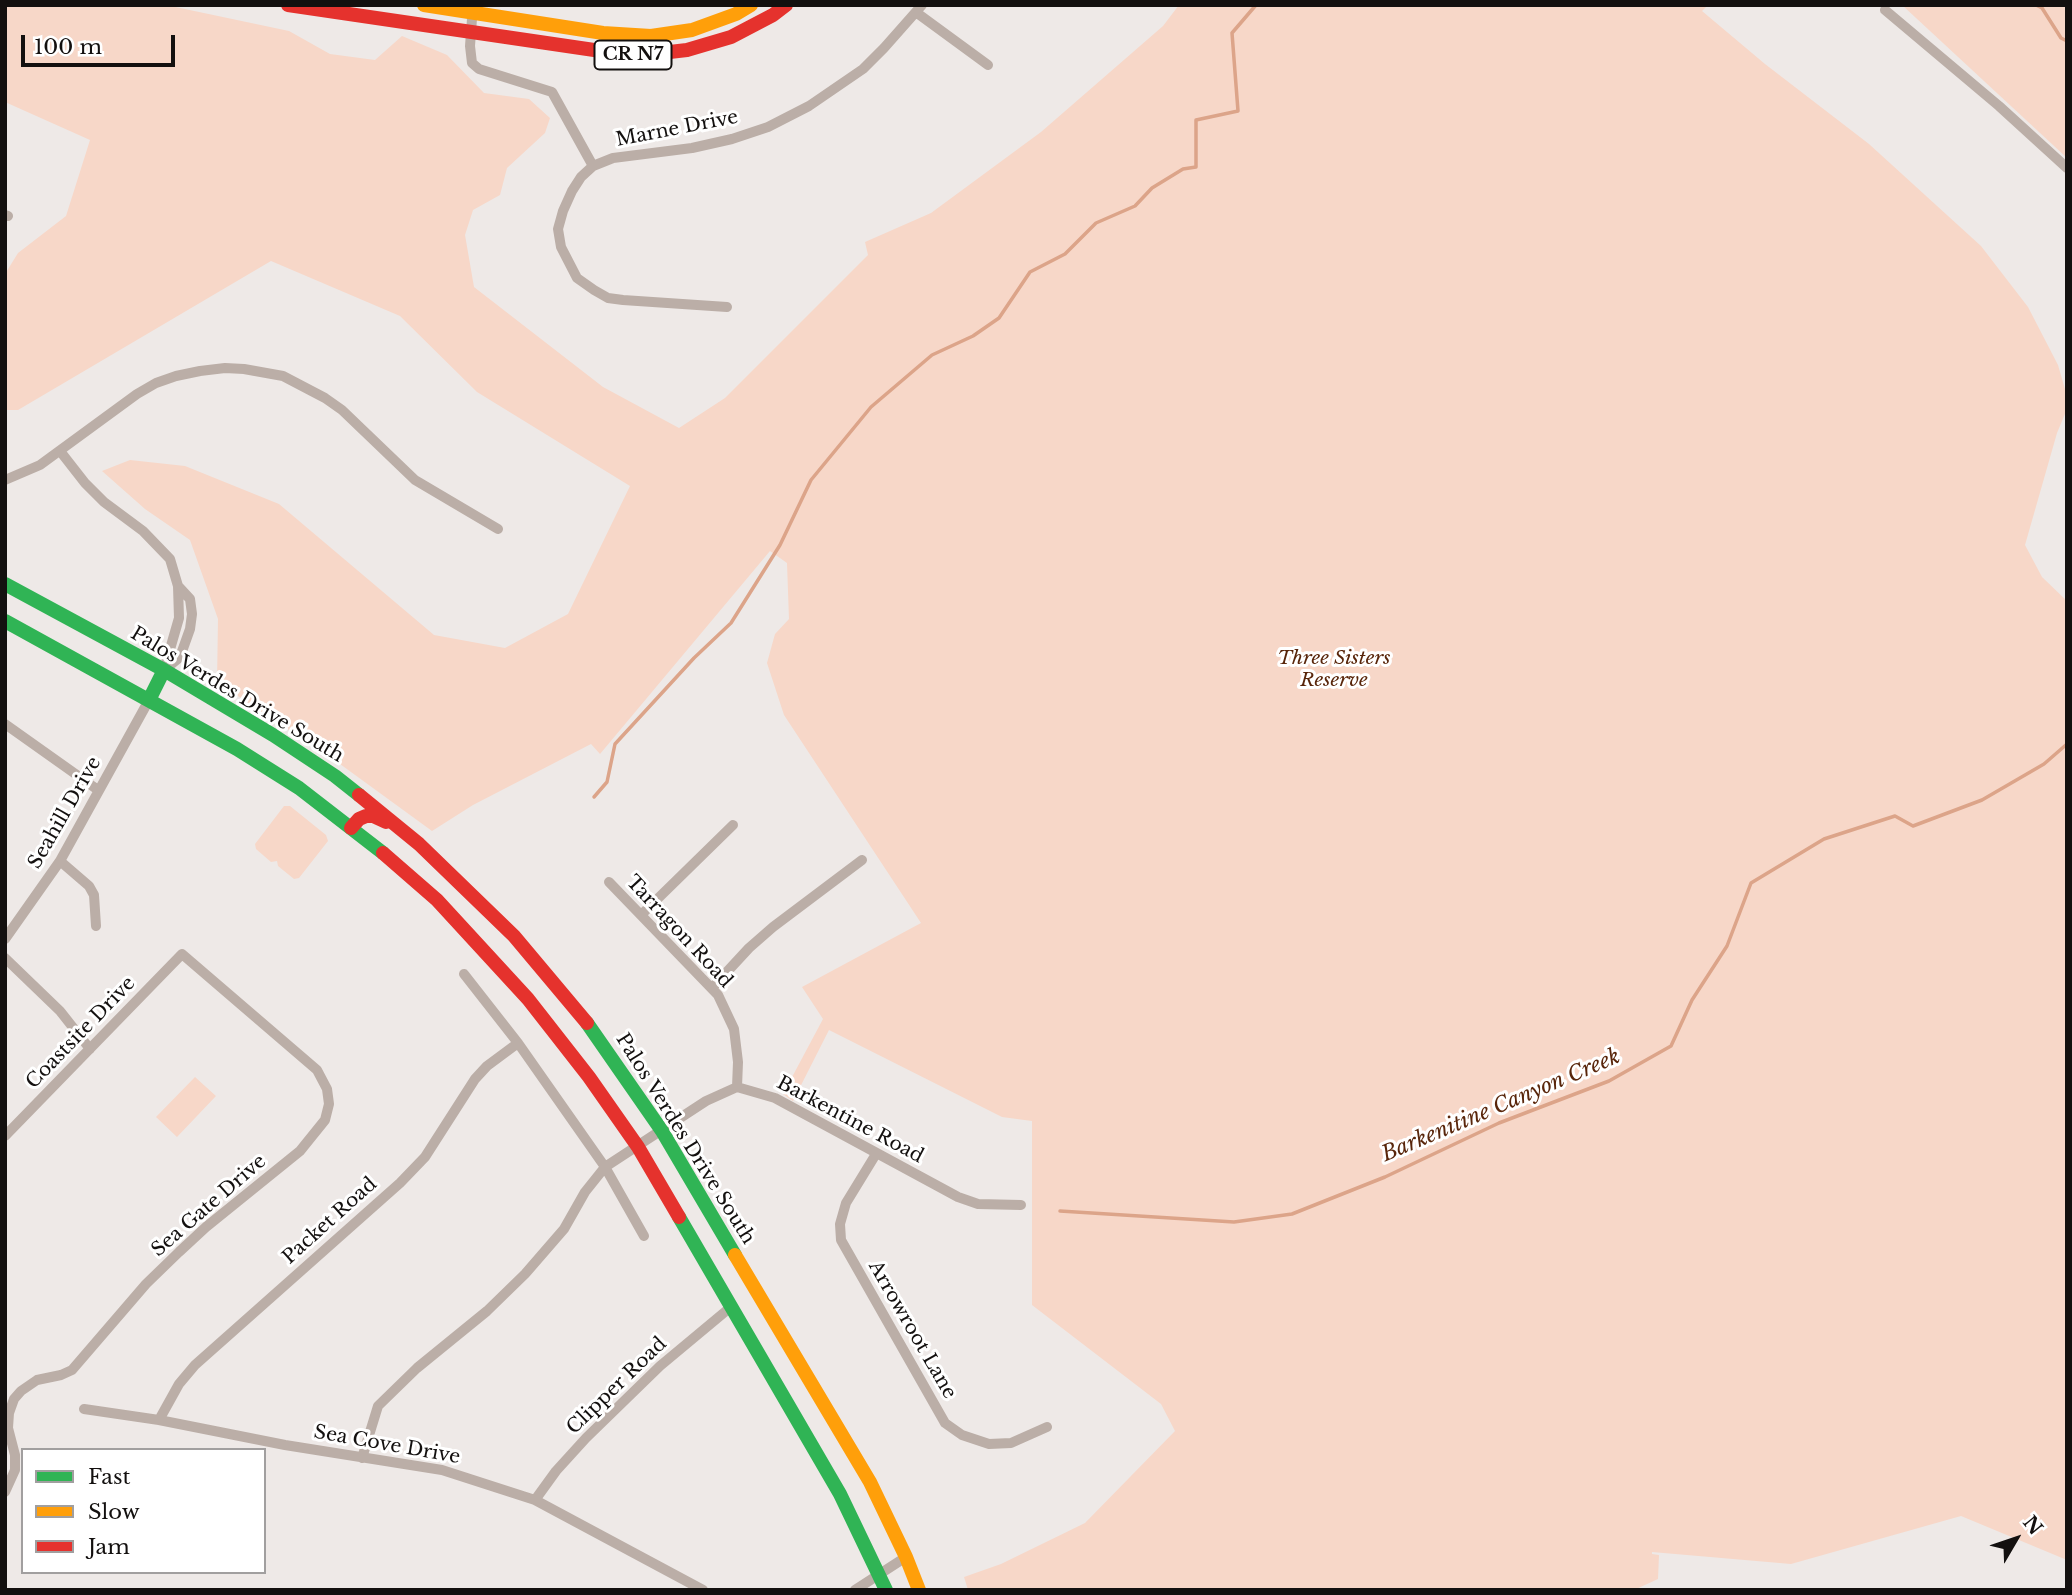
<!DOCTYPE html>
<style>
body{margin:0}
#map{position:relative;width:2072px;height:1595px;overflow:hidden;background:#eee9e7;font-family:"Libre Baskerville",serif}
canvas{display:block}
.frame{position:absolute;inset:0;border:7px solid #13100f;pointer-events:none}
.legend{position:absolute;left:21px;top:1448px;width:245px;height:126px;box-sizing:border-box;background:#fff;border:2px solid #a19f9f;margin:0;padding:9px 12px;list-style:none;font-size:21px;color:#13100f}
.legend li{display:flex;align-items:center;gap:14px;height:35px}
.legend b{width:35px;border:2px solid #a19f9f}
.north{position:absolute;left:1981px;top:1504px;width:70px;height:70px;-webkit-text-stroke:5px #fff;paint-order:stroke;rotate:51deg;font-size:19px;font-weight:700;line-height:28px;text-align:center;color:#13100f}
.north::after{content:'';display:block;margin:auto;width:24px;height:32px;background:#13100f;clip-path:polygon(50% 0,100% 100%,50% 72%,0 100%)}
.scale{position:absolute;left:21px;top:35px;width:154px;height:32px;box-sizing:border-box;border:4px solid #13100f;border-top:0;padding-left:9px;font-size:21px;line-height:24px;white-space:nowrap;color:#13100f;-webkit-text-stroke:5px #fff;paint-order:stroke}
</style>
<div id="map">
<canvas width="2072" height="1595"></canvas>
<div class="frame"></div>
<ul class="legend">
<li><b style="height:9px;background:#30b455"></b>Fast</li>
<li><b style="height:9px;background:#ff9f0a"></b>Slow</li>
<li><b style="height:9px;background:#e5322d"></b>Jam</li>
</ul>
<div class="north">N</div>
<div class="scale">100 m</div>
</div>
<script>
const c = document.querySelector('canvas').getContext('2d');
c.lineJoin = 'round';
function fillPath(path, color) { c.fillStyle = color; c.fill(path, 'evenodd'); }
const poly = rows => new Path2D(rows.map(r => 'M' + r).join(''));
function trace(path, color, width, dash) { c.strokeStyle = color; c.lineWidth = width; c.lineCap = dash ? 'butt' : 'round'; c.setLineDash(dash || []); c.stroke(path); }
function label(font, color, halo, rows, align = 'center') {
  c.font = font + ' "Libre Baskerville",serif'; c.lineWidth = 6; c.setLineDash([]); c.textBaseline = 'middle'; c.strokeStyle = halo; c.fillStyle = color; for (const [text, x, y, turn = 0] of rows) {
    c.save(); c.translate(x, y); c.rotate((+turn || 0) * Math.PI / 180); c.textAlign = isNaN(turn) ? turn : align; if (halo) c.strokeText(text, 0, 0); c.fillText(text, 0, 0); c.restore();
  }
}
fillPath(poly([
 [5,5,166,5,289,31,330,54,375,60,402,36,447,55,484,93,529,99,550,118,545,133,507,168,500,195,473,210,465,235,474,287,603,387,679,428,725,398,868,255,865,242,931,213,1041,132,1163,26,1179,5,1708,5,1702,11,1765,64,1869,144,1981,246,2028,307,2058,365,2067,396,2067,409,2057,433,2025,545,2042,577,2067,601,2067,1560,1961,1516,1791,1564,1652,1552,1652,1554,1659,1555,1658,1579,1634,1590,968,1590,964,1577,1001,1564,1085,1523,1175,1431,1161,1404,1032,1305,1032,1121,1002,1117,829,1030,793,1101,783,1094,823,1019,802,987,921,923,784,715,767,663,775,634,789,619,787,563,770,551,600,754,591,744,473,805,432,831,340,764,217,682,218,619,190,540,145,509,102,471,130,460,185,466,279,504,434,635,505,648,568,614,630,486,477,392,400,316,271,261,18,410,5,410,5,274,18,253,66,216,90,140,5,102],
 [1902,5,2067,5,2067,158],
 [284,806,290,806,326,835,328,841,299,878,294,879,278,866,277,861,271,862,256,849,255,844],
 [195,1077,216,1096,177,1137,156,1117]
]), '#f7d7c8');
trace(poly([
 [2036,5,2042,8,2061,38,2067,41],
 [594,797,607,782,615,744,694,658,731,623,780,545,811,480,871,407,932,355,973,336,999,318,1030,272,1065,254,1096,223,1135,206,1152,188,1183,169,1196,167,1196,120,1238,111,1232,33,1256,5],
 [1060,1211,1234,1222,1292,1214,1385,1177,1499,1123,1609,1081,1671,1046,1692,1000,1727,946,1751,883,1824,839,1895,816,1913,826,1982,800,2044,764,2067,744]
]), '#dca489', 3.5);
trace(poly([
 [473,5,470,46,472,63,479,69,552,92,593,166],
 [1885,10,1999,106,2067,168],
 [917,13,988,65],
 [5,215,8,216],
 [727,307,623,300,608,298,594,290,577,278,561,247,558,229,563,211,572,191,581,177,593,166,613,158,692,148,732,139,768,127,809,106,863,69,884,48,922,5],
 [60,451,85,483,104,502,143,531,170,559,178,586,179,618,164,670],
 [5,480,40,465,137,394,156,383,176,376,200,371,225,368,244,369,283,376,325,398,342,410,415,480,498,529],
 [164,670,180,657,190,629,192,614,190,599,178,586],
 [5,724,98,790],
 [60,861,89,886,94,895,96,926],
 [609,882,718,995,734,1029,738,1062,737,1087],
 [641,915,733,825],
 [5,939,60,861,149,700],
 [5,958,60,1011,90,1049],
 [464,974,518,1043,605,1167,644,1236],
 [712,988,749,948,773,927,862,860],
 [5,1136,182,954,317,1070,327,1089,329,1104,325,1120,300,1151,206,1227,179,1252,146,1284,72,1370,61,1375,37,1380,21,1391,14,1399,9,1413,8,1428,15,1455,15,1470,5,1492],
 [876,1154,846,1203,840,1224,841,1240,945,1423,962,1435,989,1444,1011,1443,1047,1427],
 [84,1409,159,1420,285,1445,442,1470,535,1500,703,1590],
 [159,1420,179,1384,195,1365,400,1183,425,1157,475,1079,487,1066,518,1043],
 [362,1458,378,1406,417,1368,487,1311,525,1274,564,1229,585,1192,605,1167,706,1101,737,1087,775,1098,958,1197,978,1204,1021,1205],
 [535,1500,556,1471,586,1438,660,1366,732,1306],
 [855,1590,906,1557]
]), '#bbaea7', 10);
trace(poly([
 [5,584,164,670,273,735,335,776,359,795],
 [5,621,237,749,299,788,383,853],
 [149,700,164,670],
 [587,1023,662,1131,735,1255],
 [679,1217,840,1494,886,1590]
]), '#30b455', 14);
trace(poly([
 [424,5,603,33,651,36,692,30,736,14,751,5],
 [735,1255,870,1482,906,1557,919,1590]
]), '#ff9f0a', 14);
trace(poly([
 [288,5,635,56,687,50,731,37,773,15,786,5],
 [359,795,419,844,514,936,587,1023],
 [351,828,359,819,366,816,373,816,386,822],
 [383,853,437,900,528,999,589,1077,638,1147,679,1217]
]), '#e5322d', 14);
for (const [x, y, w] of [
 [633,55,77]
]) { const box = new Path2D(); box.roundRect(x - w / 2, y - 14.5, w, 29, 5); c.fillStyle = '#fff'; c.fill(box); trace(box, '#13100f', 2); }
label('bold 18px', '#13100f', null, [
 ["CR N7",633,55]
]);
label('19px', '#13100f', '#fff', [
 ["Marne Drive",677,129,-11],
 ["Palos Verdes Drive South",237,695,31],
 ["Seahill Drive",65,813,-60],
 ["Tarragon Road",679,932,47],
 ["Coastsite Drive",81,1033,-46],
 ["Barkentine Road",850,1120,28],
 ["Palos Verdes Drive South",685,1139,58],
 ["Sea Gate Drive",209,1206,-41],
 ["Packet Road",330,1221,-42],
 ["Arrowroot Lane",912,1330,60],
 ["Clipper Road",617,1386,-44],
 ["Sea Cove Drive",387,1445,10]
]);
label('italic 19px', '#58250a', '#fff', [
 ["Three Sisters",1334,659],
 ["Reserve",1334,681]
]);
label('italic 21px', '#59260b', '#fff', [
 ["Barkenitine Canyon Creek",1501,1106,-23]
]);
</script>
